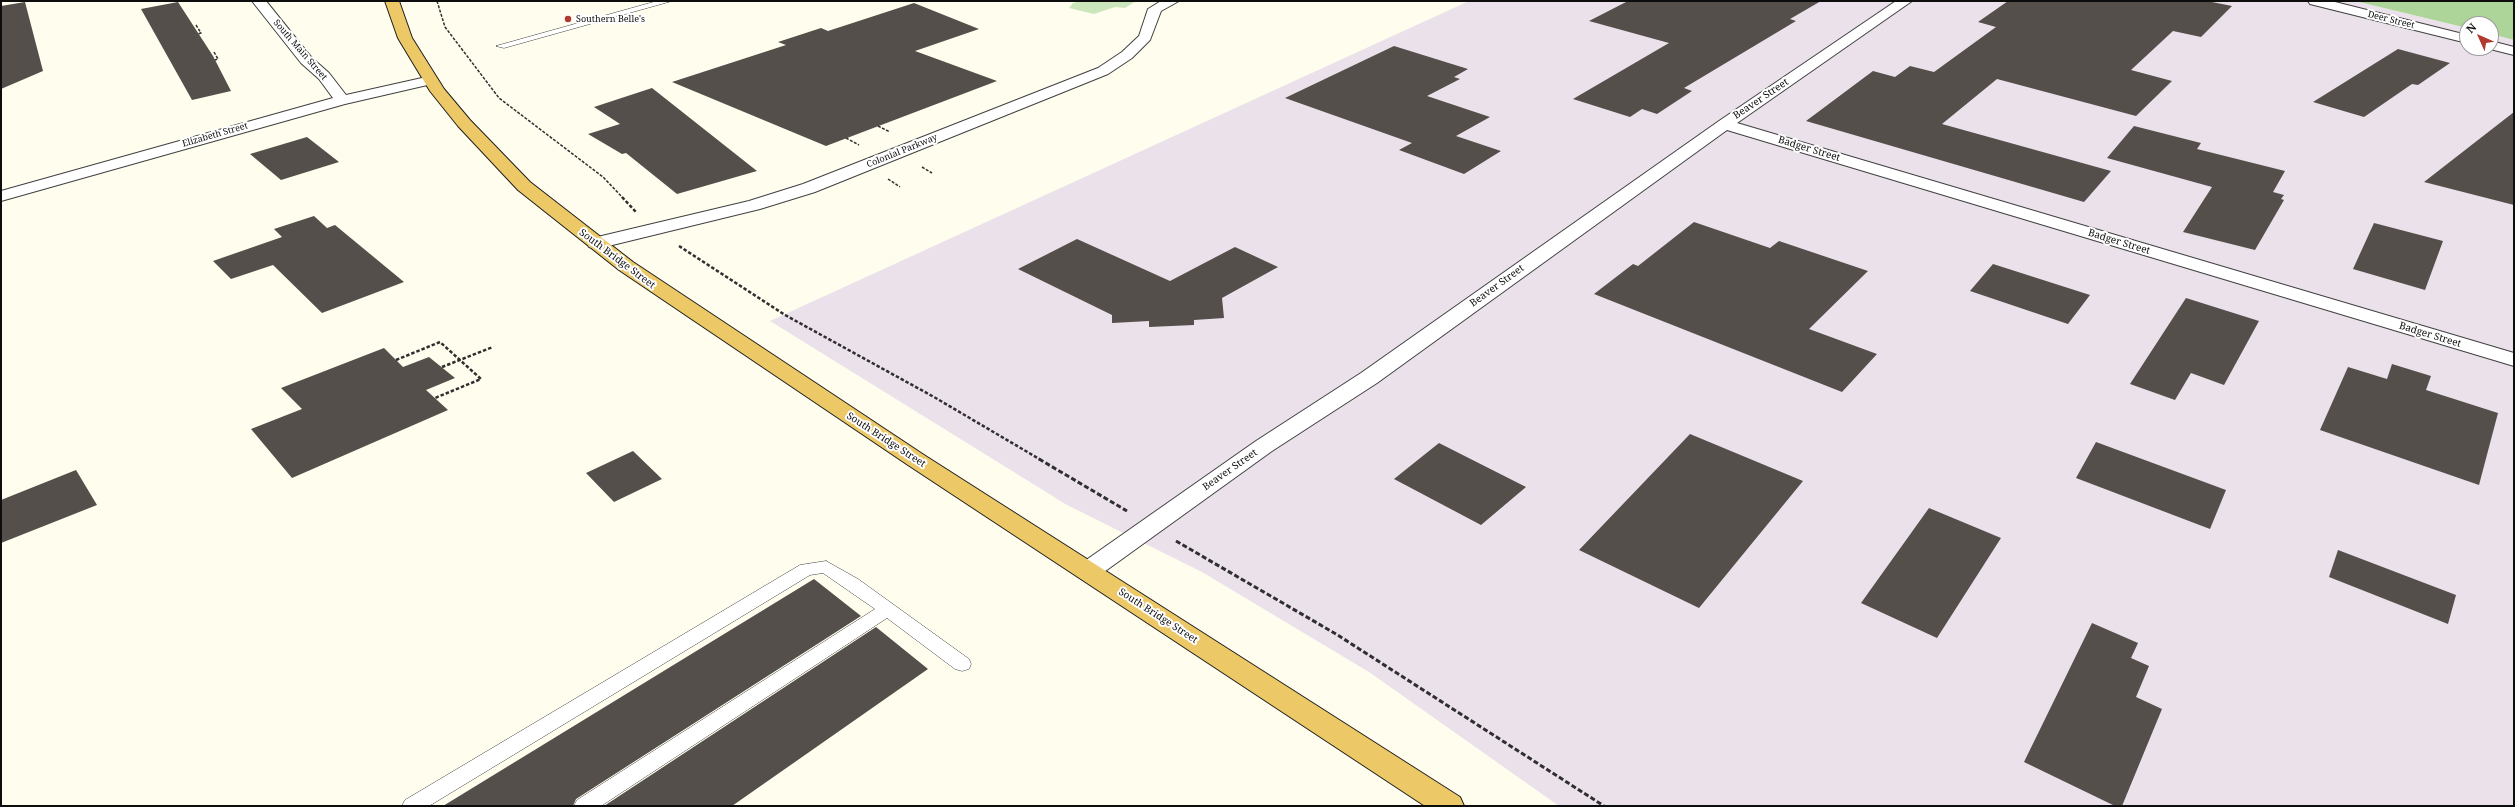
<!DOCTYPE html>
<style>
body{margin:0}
#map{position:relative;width:2515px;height:807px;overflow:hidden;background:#fefdee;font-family:"Noto Serif",serif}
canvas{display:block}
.frame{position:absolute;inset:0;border:2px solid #0d0d0d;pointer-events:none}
.north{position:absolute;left:2459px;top:16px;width:40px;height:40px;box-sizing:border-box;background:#fff;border:1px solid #9e9e9e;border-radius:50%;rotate:315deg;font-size:11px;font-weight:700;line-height:16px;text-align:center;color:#0d0d0d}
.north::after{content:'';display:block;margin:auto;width:14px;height:18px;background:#b2392f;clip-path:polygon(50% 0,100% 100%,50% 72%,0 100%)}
</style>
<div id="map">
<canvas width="2515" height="807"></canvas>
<div class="frame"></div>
<div class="north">N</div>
</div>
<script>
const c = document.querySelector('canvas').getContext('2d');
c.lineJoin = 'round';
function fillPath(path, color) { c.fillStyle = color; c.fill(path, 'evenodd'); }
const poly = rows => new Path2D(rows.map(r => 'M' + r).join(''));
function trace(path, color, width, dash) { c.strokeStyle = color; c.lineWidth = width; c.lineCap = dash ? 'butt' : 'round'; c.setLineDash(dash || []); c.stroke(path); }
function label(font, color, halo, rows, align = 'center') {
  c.font = font + ' "Noto Serif",serif'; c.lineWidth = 4; c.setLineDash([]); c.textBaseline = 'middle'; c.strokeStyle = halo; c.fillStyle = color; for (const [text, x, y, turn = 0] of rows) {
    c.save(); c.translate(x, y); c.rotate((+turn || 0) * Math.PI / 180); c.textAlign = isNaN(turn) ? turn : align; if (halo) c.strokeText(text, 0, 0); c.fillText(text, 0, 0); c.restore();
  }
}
fillPath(poly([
 [1469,1,2355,1,2467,28,2467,48,2491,48,2491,34,2514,40,2514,806,1559,806,1369,672,1202,572,1067,505,770,321]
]), '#ebe1eb');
fillPath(poly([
 [1081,1,1136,1,1125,8,1115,7,1094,14,1069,8,1073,3]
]), '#cbe6ba');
fillPath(poly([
 [2355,1,2514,1,2514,40,2491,34,2491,24,2467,24,2467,28]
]), '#add59a');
fillPath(poly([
 [1628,1,1821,1,1790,19,1796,21,1684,88,1692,91,1657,114,1642,109,1630,117,1573,99,1669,43,1589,21],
 [2008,1,2207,1,2232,6,2201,37,2173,31,2131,70,2172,81,2136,116,1997,79,1942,124,2111,171,2084,202,1806,121,1873,71,1895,77,1910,66,1934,72,1996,27,1978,22],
 [25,2,43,71,1,89,1,6],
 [178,2,213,56,231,91,192,100,141,9],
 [914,3,979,29,915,51,997,81,826,146,672,82,786,45,778,42,821,28,828,31],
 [1394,46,1468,69,1454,77,1460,79,1427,96,1490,117,1456,136,1501,151,1464,174,1399,150,1412,143,1285,98],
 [2398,49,2450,63,2418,85,2412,84,2364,117,2313,102],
 [652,88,757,171,677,194,626,153,622,154,588,134,620,124,594,107],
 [2514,112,2514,205,2424,182],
 [2134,126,2201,143,2197,149,2285,171,2273,192,2284,195,2281,199,2284,200,2255,250,2183,232,2212,187,2107,158],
 [307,137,339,162,281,180,250,154],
 [314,216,327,228,335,225,404,282,322,313,273,265,231,279,213,261,282,237,274,229],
 [1694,222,1770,248,1779,241,1868,271,1809,329,1877,354,1842,392,1594,294,1633,264,1638,266],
 [2374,223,2443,241,2425,290,2353,269],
 [1077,239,1170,281,1235,247,1278,267,1222,298,1224,318,1194,320,1194,325,1149,327,1149,321,1112,323,1112,315,1018,269],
 [1993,264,2090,295,2068,324,1970,291],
 [2186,298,2259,321,2224,385,2191,373,2175,400,2130,384],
 [384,348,403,367,429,357,455,378,426,390,448,410,292,478,251,429,302,409,281,388],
 [2392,364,2431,376,2426,390,2498,413,2479,485,2320,430,2348,367,2387,379],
 [1690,434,1803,481,1699,608,1579,550],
 [2096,442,2226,490,2210,529,2076,478],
 [1439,443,1526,487,1481,525,1394,479],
 [633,451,662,479,614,502,586,473],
 [76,470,97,505,1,543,1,500],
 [1929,508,2001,538,1937,638,1861,603],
 [2338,550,2456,595,2448,624,2329,577],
 [814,579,861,616,576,799,573,806,443,806],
 [2092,623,2138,643,2131,658,2149,666,2136,697,2162,709,2122,806,2115,806,2024,762],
 [876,627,928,669,732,806,604,806]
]), '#544f4a');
const service = poly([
 [657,1,672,1,504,48,496,46,657,1],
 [826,561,858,579,969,659,971,664,969,669,962,671,955,669,887,618,601,806,574,806,577,800,875,609,823,573,810,575,429,806,402,806,405,800,800,565,826,561]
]);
const minor = poly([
 [252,1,266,1,311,57,329,73,346,95,431,76,438,80,436,83,345,104,1,201,1,191,333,98,319,79,301,63,252,1],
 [1161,1,1179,1,1161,11,1150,40,1132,58,1108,74,815,192,760,209,596,249,589,247,587,243,589,239,749,201,803,184,1098,68,1122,52,1139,36,1148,9,1161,1],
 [1896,1,1912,1,1737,123,2514,353,2514,366,1727,130,1377,383,1272,451,1097,577,1088,580,1079,577,1075,571,1079,565,1256,441,1361,373,1719,121,1896,1],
 [2308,1,2331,1,2467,35,2467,43,2310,4,2308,1],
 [2491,41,2514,47,2514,55,2486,48,2491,48,2491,41]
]);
const trunk = poly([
 [385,1,399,1,412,38,444,89,470,120,530,182,633,262,924,455,1460,797,1464,806,1425,806,908,465,619,270,518,190,458,126,430,91,398,38,385,1]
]);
trace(service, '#404040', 1);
trace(minor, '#404040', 2);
trace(trunk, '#1e1e1e', 2);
trace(poly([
 [437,1,445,27,499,98,603,177,623,198],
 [196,25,201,33,198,34],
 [214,52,218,59,215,60],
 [878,126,890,132],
 [846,138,859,145],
 [922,167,932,173],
 [888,179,900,187]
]), '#2f2f2f', 1.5, [3, 1.5]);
trace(poly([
 [622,197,636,212],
 [679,246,785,315,934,397,1041,460],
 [396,360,440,342,481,379,435,398],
 [442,367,493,347]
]), '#2f2f2f', 2.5, [3.5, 2]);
trace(poly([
 [1039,459,1127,511],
 [1176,541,1336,634,1604,806]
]), '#2f2f2f', 3, [5, 2.5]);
fillPath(service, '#fff');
fillPath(minor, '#fff');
fillPath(trunk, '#ecc866');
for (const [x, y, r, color] of [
 [568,19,4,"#b2392f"]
]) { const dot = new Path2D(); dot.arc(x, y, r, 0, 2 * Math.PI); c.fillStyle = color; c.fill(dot); trace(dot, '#fff', 1.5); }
label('9px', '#0d0d0d', '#fff', [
 ["Southern Belle's",576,19]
], 'left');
label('9px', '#0d0d0d', '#fff', [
 ["Deer Street",2391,20,14],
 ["South Main Street",300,50,49],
 ["Elizabeth Street",215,135,-16],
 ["Colonial Parkway",902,151,-22]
]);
label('10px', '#0d0d0d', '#fff', [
 ["Beaver Street",1761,99,-34],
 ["Badger Street",1809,149,17],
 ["Badger Street",2119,242,17],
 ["South Bridge Street",617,259,37],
 ["Beaver Street",1497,286,-36],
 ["Badger Street",2430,335,17],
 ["South Bridge Street",886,440,33],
 ["Beaver Street",1230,470,-35],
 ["South Bridge Street",1158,616,33]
]);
</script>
